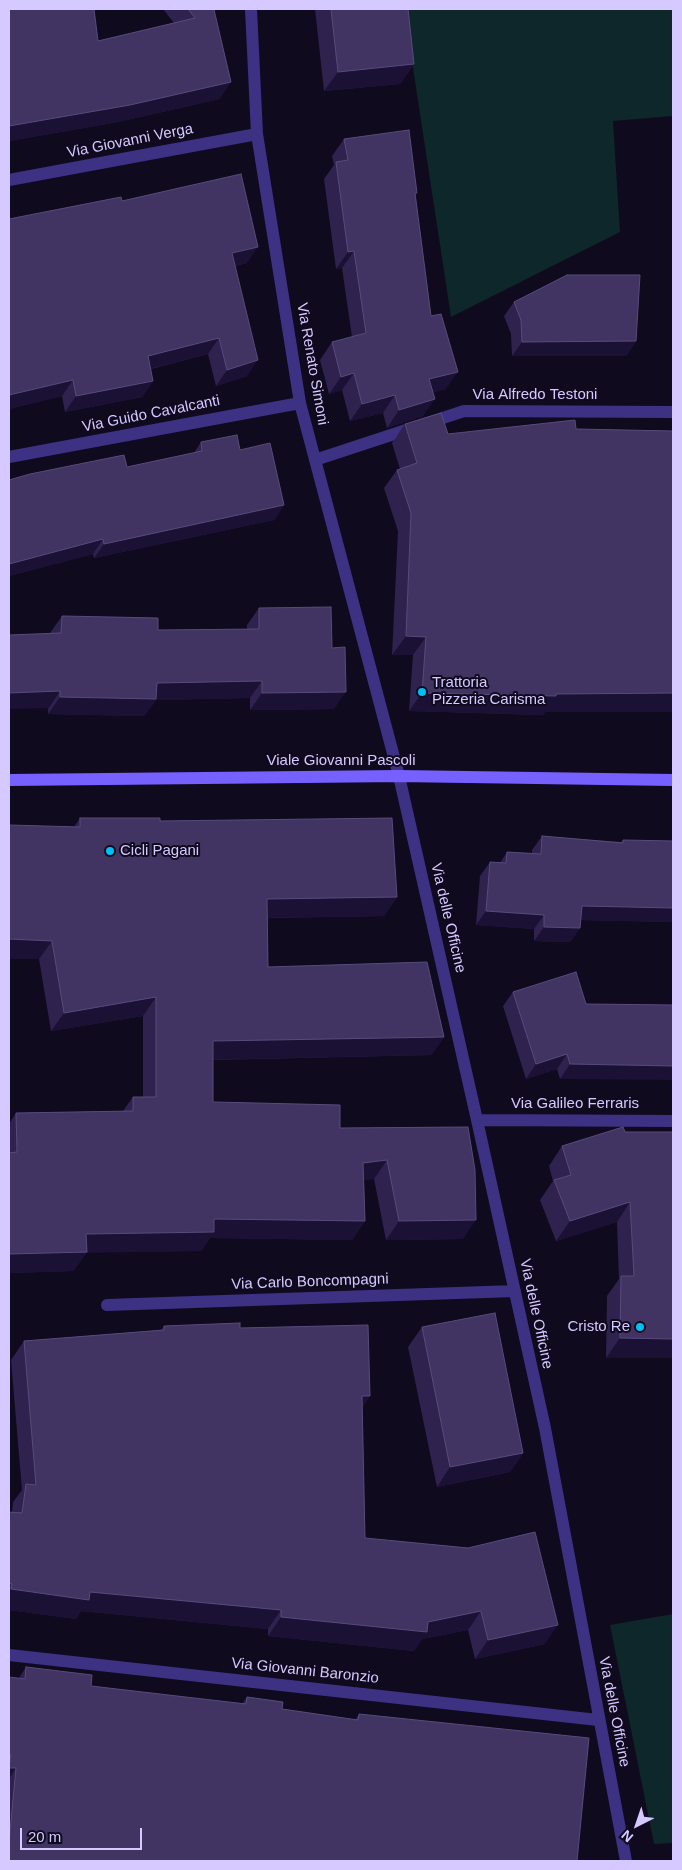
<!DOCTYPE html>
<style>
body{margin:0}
#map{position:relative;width:682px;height:1870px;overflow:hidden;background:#100a1f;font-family:Helvetica,sans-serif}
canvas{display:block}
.frame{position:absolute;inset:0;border:10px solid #d5c9ff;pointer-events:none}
.north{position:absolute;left:612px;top:1800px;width:50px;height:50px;-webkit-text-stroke:4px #100a1f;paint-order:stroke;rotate:221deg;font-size:14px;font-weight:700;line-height:20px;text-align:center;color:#d5c9ff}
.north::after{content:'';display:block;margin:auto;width:18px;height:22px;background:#d5c9ff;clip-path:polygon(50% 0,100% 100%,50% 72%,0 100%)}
.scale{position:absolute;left:20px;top:1828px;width:122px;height:22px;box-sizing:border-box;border:2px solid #d5c9ff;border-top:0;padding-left:6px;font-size:15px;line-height:18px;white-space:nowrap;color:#d5c9ff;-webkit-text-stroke:4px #100a1f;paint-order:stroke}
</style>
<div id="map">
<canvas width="682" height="1870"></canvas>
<div class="frame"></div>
<div class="north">N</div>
<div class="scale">20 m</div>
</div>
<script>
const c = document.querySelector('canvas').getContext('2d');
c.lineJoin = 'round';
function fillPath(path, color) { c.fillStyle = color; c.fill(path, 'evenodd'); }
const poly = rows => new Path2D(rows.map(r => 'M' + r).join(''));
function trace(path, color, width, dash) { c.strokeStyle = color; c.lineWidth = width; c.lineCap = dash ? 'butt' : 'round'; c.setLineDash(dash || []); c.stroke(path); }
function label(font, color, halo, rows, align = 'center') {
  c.font = font + ' Helvetica,sans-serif'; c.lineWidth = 4; c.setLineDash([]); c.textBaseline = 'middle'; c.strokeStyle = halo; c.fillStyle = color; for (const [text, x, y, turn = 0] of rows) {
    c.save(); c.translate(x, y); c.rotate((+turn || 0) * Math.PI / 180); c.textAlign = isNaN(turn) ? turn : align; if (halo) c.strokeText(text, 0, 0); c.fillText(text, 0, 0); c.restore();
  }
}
fillPath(poly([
 [404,9,673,9,673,116,613,121,620,232,451,317],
 [673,1614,673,1843,654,1844,610,1625]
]), '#0d272a');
trace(poly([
 [251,9,257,134,300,403,399,776,477,1120,545,1428,626,1861],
 [9,180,257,134],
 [9,457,300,403],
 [315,460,464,411,673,412],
 [477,1120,673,1121],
 [107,1305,515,1291],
 [9,1655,598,1720]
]), '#3d3183', 12);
trace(poly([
 [9,780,399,776,673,780]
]), '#7660ff', 12);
fillPath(poly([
 [9,9,98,41,174,23,163,9,214,9,220,99,118,122,9,141],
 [315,9,408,9,414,64,400,84,324,91],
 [344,139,415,195,431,316,446,389,433,392,423,416,387,428,383,413,350,421,342,390,329,394,320,360,332,342,352,337,342,268,336,269,324,179,334,165,332,156],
 [122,201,247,263,235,266,247,376,216,386,208,354,151,369,153,381,142,397,65,412,62,396,9,409,9,219],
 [514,302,636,341,626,356,512,356,511,334,504,316],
 [405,424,448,434,576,429,673,431,673,712,545,712,543,715,409,711,413,655,392,655,398,531,384,488,397,470,400,469,392,443],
 [201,442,240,450,284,505,274,520,94,558,93,554,9,576,9,480,127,467,194,453],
 [259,608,334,709,250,710,250,698,156,700,144,716,48,714,50,633,62,616,158,630,247,629,247,625],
 [80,818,160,821,397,897,384,916,268,918,268,967,444,1037,431,1055,213,1060,213,1102,340,1128,468,1127,463,1239,386,1240,374,1179,364,1180,365,1221,352,1240,210,1238,201,1251,87,1252,73,1271,9,1273,9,1124,16,1113,123,1111,133,1097,143,1097,143,1016,51,1031,39,959,74,827],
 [542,836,621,842,623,840,673,922,581,920,580,928,570,942,534,941,534,929,476,925,480,876,490,862,500,863,507,852,532,854,532,850],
 [513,992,586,1004,673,1005,560,1079,557,1069,526,1079,503,1006],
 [625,1132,673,1132,673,1358,606,1358,607,1296,619,1279,617,1222,556,1241,540,1200,553,1181,549,1166,562,1146],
 [164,1326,240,1328,370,1396,362,1407,365,1538,545,1644,475,1659,468,1630,422,1639,414,1651,268,1636,268,1629,81,1611,76,1619,9,1610,9,1512,12,1512,13,1502,22,1490,11,1360,24,1341,161,1330],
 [422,1327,523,1453,510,1472,437,1487,408,1347],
 [26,1667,91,1686,242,1704,247,1697,282,1709,355,1720,359,1714,577,1861,9,1861,9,1677,19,1678]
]), '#2f224f');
fillPath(poly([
 [414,64,400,84,324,91,338,72],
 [231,82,220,99,118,122,9,141,9,126],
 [258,247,247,263,221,269,232,253],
 [354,251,342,268,336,269,348,252],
 [219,338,208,354,137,372,148,356],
 [636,341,626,356,512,356,522,342],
 [258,360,247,376,216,386,227,370],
 [458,372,446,389,417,396,429,379],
 [354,373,342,390,329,394,341,377],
 [73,380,62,396,9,409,9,395],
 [153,381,142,397,65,412,76,396],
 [395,395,383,413,350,421,362,404],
 [435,399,423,416,387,428,399,410],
 [284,505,274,520,94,558,104,544],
 [103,539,93,554,9,576,9,564],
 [406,636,426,637,413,655,392,655],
 [262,681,250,698,156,700,144,716,48,714,60,697,157,683],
 [60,691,49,708,9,709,9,693],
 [346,692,334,709,250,710,262,693],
 [422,693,556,694,673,693,673,712,545,712,543,715,409,711],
 [397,897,384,916,254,918,267,899],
 [582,906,673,908,673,922,572,920],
 [486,911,544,915,534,929,476,925],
 [544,927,580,928,570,942,534,941],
 [9,939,52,941,39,959,9,959],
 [156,997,143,1016,51,1031,64,1013],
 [444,1037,431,1055,200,1060,213,1041],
 [567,1054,557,1069,526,1079,536,1064],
 [570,1064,673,1066,673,1080,560,1079],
 [387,1160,374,1179,350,1182,363,1163],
 [630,1202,617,1222,556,1241,570,1221],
 [214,1219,365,1221,352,1240,210,1238,201,1251,73,1253,86,1234],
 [476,1220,463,1239,386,1240,399,1221],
 [87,1252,73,1271,9,1273,9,1254],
 [620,1338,673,1339,673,1358,606,1358],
 [362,1396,370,1396,357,1415],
 [523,1453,510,1472,437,1487,450,1467],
 [11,1589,90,1592,281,1610,268,1629,81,1611,76,1619,9,1610,9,1593],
 [481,1611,468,1630,422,1639,414,1651,268,1636,281,1617,428,1622],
 [558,1625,545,1644,475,1659,488,1640],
 [9,1768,16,1768,9,1779]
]), '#1b1134');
const building = poly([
 [9,9,94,9,98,41,195,18,188,9,214,9,215,14,231,82,130,105,9,126,9,9],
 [331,9,408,9,414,64,338,72,331,9],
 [409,130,417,193,415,193,431,316,441,314,458,372,429,379,435,399,399,410,395,395,362,404,354,373,341,377,332,342,366,333,354,251,348,252,336,162,348,160,344,139,409,130],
 [241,174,258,247,232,253,258,360,227,370,219,338,148,356,153,381,76,396,73,380,9,395,9,219,121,197,122,201,241,174],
 [567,275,640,275,636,341,522,342,521,320,514,302,567,275],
 [441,413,448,434,575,420,576,429,673,431,673,693,556,694,556,696,422,693,426,637,406,636,411,513,397,470,417,463,405,424,441,413],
 [237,435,240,450,270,443,284,505,104,544,103,539,9,564,9,480,30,474,124,455,127,467,202,451,201,442,237,435],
 [331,607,332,648,345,647,346,692,262,693,262,681,157,683,156,699,60,697,60,691,9,693,9,635,61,633,62,616,158,618,158,630,259,629,259,608,331,607],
 [80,818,160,818,160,821,392,818,397,897,267,899,268,967,427,962,444,1037,213,1041,213,1102,340,1105,340,1128,468,1127,475,1170,476,1220,399,1221,387,1160,363,1163,365,1221,214,1219,214,1232,86,1234,87,1252,9,1254,9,1153,17,1152,16,1113,133,1111,133,1097,156,1097,156,997,64,1013,52,941,9,939,9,825,80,827,80,818],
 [542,836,623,843,623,840,673,841,673,908,582,906,580,928,544,927,544,915,486,911,490,862,506,863,507,852,541,854,542,836],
 [576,972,586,1004,673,1005,673,1066,570,1064,567,1054,536,1064,513,992,576,972],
 [623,1127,625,1132,673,1132,673,1339,620,1338,621,1276,634,1276,630,1202,570,1221,554,1180,571,1175,562,1146,623,1127],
 [495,1313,523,1453,450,1467,422,1327,495,1313],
 [240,1323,240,1328,368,1325,370,1396,362,1396,365,1538,468,1548,535,1532,558,1625,488,1640,481,1611,428,1622,427,1632,281,1617,281,1610,90,1592,89,1600,11,1589,12,1584,9,1583,9,1512,22,1513,26,1484,36,1485,24,1341,164,1330,164,1326,240,1323],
 [26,1667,92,1675,91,1686,246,1704,247,1697,283,1702,282,1709,358,1720,359,1714,589,1738,577,1861,9,1861,9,1843,16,1768,9,1768,11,1754,9,1754,9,1677,25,1679,26,1667]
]);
fillPath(building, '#413462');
trace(building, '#584b7b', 1);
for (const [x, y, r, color] of [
 [422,692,5,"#00bff4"],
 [110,851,5,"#00bff4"],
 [640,1327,5,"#00bff4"]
]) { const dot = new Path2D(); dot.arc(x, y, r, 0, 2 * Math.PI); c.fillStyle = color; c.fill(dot); trace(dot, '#100a1f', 2); }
label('15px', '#d5c9ff', '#100a1f', [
 ["Via Giovanni Verga",130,141,-11],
 ["Via Renato Simoni",312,364,80],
 ["Via Alfredo Testoni",535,395],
 ["Via Guido Cavalcanti",151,414,-11],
 ["Viale Giovanni Pascoli",341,761],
 ["Via delle Officine",448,918,77],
 ["Via Galileo Ferraris",575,1104],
 ["Via Carlo Boncompagni",310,1282,-2],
 ["Via delle Officine",536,1314,78],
 ["Via Giovanni Baronzio",305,1671,6],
 ["Via delle Officine",614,1712,79]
]);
label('15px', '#d5c9ff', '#100a1f', [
 ["Trattoria",432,683],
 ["Pizzeria Carisma",432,700],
 ["Cicli Pagani",120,851],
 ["Cristo Re",630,1327,"right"]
], 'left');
</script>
